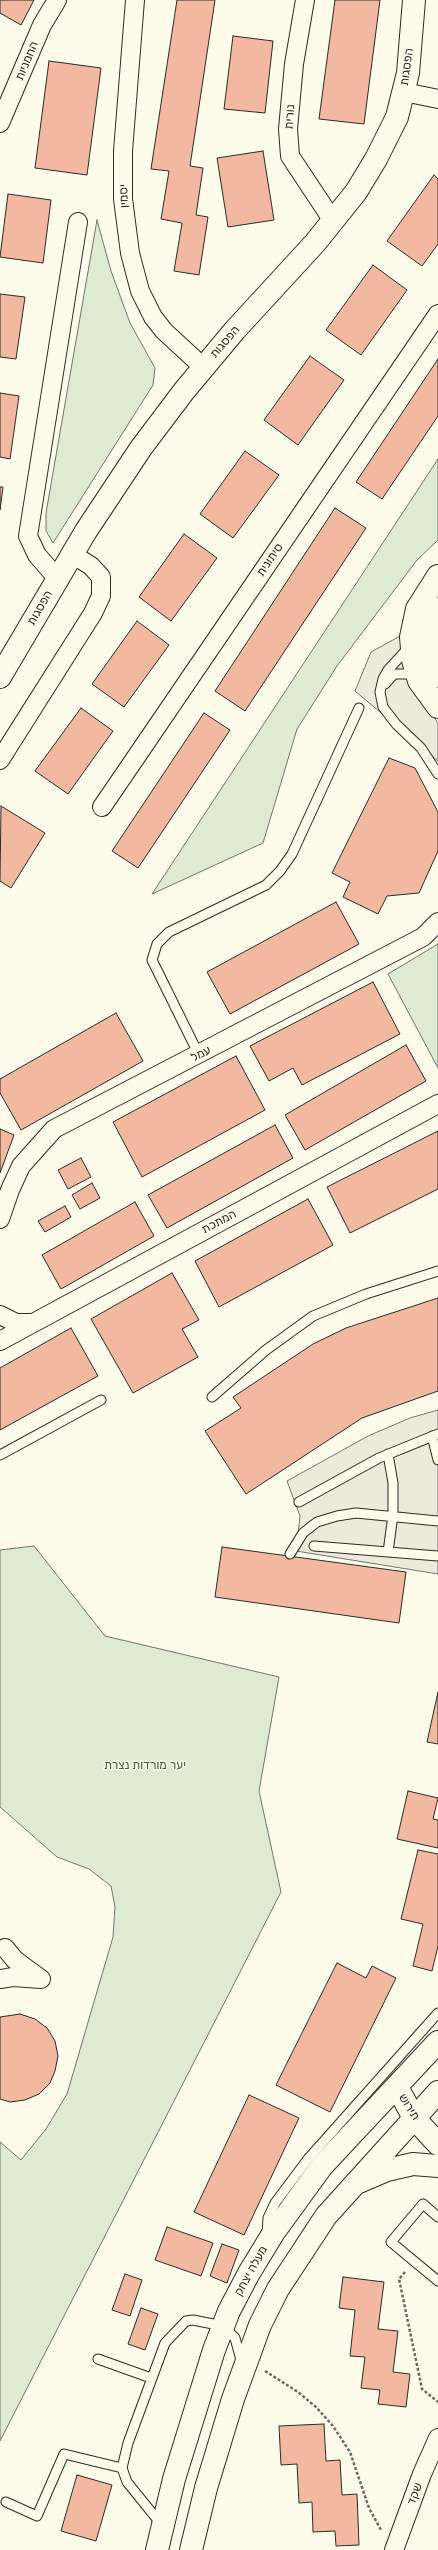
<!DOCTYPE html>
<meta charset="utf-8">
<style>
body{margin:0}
canvas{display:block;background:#fdfbea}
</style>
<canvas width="438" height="2550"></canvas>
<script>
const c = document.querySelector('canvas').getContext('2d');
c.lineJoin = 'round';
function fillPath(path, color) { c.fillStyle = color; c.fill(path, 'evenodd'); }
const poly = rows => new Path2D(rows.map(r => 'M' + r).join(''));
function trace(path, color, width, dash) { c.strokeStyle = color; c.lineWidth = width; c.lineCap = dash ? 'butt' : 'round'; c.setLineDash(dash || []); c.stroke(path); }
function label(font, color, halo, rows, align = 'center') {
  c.font = font + ' Rubik,"Noto Sans Hebrew",sans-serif'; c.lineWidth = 3; c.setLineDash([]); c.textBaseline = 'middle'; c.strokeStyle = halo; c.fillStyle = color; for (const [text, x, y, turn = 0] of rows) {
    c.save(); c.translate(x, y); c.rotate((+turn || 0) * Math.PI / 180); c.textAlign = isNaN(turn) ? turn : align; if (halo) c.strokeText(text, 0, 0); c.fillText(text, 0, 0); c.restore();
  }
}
const green = poly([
 [97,220,111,271,130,323,155,368,153,385,53,543,46,531,46,513,97,220],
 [438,459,438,540,417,560,337,666,297,729,263,843,152,894,438,459],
 [438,944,438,1068,388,974,438,944],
 [34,1546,105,1636,279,1677,259,1791,281,1892,0,2441,0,2142,21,2160,46,2129,67,2094,113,1937,115,1907,111,1886,89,1869,57,1857,0,1807,0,1550,34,1546]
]);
fillPath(green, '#deebd1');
trace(green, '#74746e', 1);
const parking = poly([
 [402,635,413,689,438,723,438,761,355,691,371,652,402,635],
 [438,1410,438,1574,296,1551,300,1516,287,1481,368,1436,410,1418,438,1410]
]);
fillPath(parking, '#eceadb');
trace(parking, '#74746e', 1);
const building = poly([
 [0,0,34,0,21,25,0,13,0,0],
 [177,0,215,0,190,166,203,168,196,215,208,217,199,275,174,271,182,223,161,219,169,171,151,169,177,0],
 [335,0,380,0,364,124,319,119,335,0],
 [233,36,273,41,265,113,224,109,233,36],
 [49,61,101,68,87,175,35,168,49,61],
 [263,151,274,220,228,227,217,158,263,151],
 [434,175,438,179,438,244,422,266,387,241,434,175],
 [8,194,51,200,43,263,0,257,8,194],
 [373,265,407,290,361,355,326,330,373,265],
 [0,294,25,297,16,359,0,357,0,294],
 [310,356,344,380,298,445,264,420,310,356],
 [438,359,438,416,382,499,356,482,438,359],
 [0,393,19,396,10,459,0,457,0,393],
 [245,451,279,475,233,538,200,514,245,451],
 [0,487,3,487,0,510,0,487],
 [335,508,366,528,245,711,215,691,335,508],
 [184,534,217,558,171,621,139,597,184,534],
 [137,621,169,645,124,707,92,684,137,621],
 [81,708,113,731,68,794,35,771,81,708],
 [204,713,230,730,138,868,112,851,204,713],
 [389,758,415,768,438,812,438,851,419,893,387,896,378,914,343,897,350,882,332,873,389,758],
 [1,806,45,833,11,888,0,881,1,806],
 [336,902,359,944,230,1014,207,972,336,902],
 [373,982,400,1034,302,1085,293,1068,269,1081,250,1046,373,982],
 [116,1013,143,1061,21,1130,0,1093,0,1079,116,1013],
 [406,1045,426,1081,305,1150,285,1115,406,1045],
 [236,1056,265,1110,142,1177,113,1122,236,1056],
 [275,1125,293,1158,167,1228,148,1195,275,1125],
 [0,1129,14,1135,0,1173,0,1129],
 [438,1131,438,1189,350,1233,327,1187,438,1131],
 [81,1158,91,1177,68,1189,58,1170,81,1158],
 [92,1183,100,1198,80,1209,72,1195,92,1183],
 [308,1199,333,1245,219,1307,195,1261,308,1199],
 [135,1202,154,1236,61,1289,42,1255,135,1202],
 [65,1206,71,1217,45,1232,38,1221,65,1206],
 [172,1273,199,1320,182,1329,198,1357,133,1393,91,1319,172,1273],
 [438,1298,438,1391,362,1418,246,1494,205,1431,241,1408,233,1397,313,1344,346,1328,438,1298],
 [71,1328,98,1376,0,1430,0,1368,71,1328],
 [222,1547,406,1572,399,1623,215,1597,222,1547],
 [438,1692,438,1744,427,1742,438,1692],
 [408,1791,438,1798,433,1819,438,1820,438,1848,397,1839,408,1791],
 [418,1850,438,1854,438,1946,432,1971,413,1966,423,1924,401,1919,418,1850],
 [337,1963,366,1978,372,1966,396,1978,330,2112,276,2085,337,1963],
 [20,2014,35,2019,47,2028,55,2041,58,2056,55,2071,50,2083,39,2094,25,2100,10,2102,0,2099,0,2017,20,2014],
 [249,2095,299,2118,244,2235,194,2212,249,2095],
 [167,2227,213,2243,201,2276,155,2260,167,2227],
 [222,2244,239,2250,227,2283,210,2276,222,2244],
 [125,2274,142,2280,130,2316,112,2310,125,2274],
 [343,2277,384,2282,378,2329,398,2331,393,2372,410,2374,406,2407,378,2404,380,2390,361,2388,365,2357,350,2356,355,2310,339,2308,343,2277],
 [141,2308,158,2314,145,2350,128,2344,141,2308],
 [324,2424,326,2461,340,2460,342,2495,357,2494,359,2545,336,2546,335,2531,313,2532,312,2502,299,2503,297,2464,281,2465,279,2426,324,2424],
 [77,2475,112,2485,96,2541,61,2531,77,2475]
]);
fillPath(building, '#f2b8a0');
trace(building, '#2b2b2b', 1);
const service = poly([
 [409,647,388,670,383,679,380,692,383,707,396,724,421,748,438,774],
 [385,684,394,674,408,674,415,679],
 [199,1055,152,960,157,944,169,932,266,885,280,871,292,854,359,708],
 [212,1397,266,1350,313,1316,366,1294,438,1271],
 [432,1436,438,1460],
 [0,1455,101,1400],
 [299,1502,379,1458,438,1434],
 [314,1546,438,1556],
 [388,1552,393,1515,393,1483,388,1454],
 [290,1554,303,1533,317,1522,337,1516,356,1513,438,1521],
 [438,2217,423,2204,391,2242,438,2281],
 [267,2234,268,2218,275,2203,308,2159,438,2013],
 [98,2359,151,2378],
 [6,2502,37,2516,64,2454,122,2468],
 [161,2524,127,2482,122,2468,128,2443,165,2343,186,2321,193,2320,223,2326,235,2338,241,2360]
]);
const minor = poly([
 [135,0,123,151,123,199,130,253,140,291,153,317,164,331,203,367],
 [305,0,294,64,288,129,290,156,333,221],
 [404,92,438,99],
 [0,123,42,25,57,0],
 [57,578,37,555,28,536,78,222],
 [0,760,93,613,101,596,101,577,91,566,72,554],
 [102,807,438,314],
 [0,1219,10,1190,21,1166,54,1129,423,937,438,922],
 [0,1315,16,1323,31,1323],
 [0,1341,438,1104],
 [0,1979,13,1977,41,1979,15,1960,5,1948],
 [394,2550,422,2474,438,2438]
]);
const tertiary = poly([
 [438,576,417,609,411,637,413,660,419,681,438,707],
 [438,609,430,638,431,656,438,676],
 [0,677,86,531,141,448,184,391,235,330,315,243,356,192,376,159,397,117,408,73,414,0],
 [397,2087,414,2118,438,2144]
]);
const secondary = poly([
 [359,2182,387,2170,413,2164,438,2166],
 [157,2550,174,2479,214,2350,229,2311,249,2273,274,2232,322,2166,438,2042],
 [191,2550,206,2488,233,2399,260,2325,278,2289,326,2216,438,2092]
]);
trace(service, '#2b2b2b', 11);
trace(minor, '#2b2b2b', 20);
trace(tertiary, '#2b2b2b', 24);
trace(secondary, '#2b2b2b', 24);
trace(poly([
 [405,2272,399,2279,422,2389,438,2402],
 [265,2371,298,2392,316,2407,333,2426,350,2452,369,2508,381,2530]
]), '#6a6964', 2.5, [3, 2]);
trace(service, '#fdfbea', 9);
trace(minor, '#fdfbea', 18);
trace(tertiary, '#fdfbea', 22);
trace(secondary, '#fdfbea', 22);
label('12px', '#2b2b2b', '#fdfbea', [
 ["החמניות",27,61,-67],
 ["הפסגות",407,67,-82],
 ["נורית",290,117,-86],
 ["יסמין",124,196,-93],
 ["הפסגות",225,342,-49],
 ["סיתונית",270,560,-56],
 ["הפסגות",40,608,-60],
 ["עמל",201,1054,-27],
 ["המתכת",219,1222,-28],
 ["תירוש",409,2107,58],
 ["מעלה יצחק",251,2271,-61],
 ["שקד",415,2494,-70]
]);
label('12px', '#34623c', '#fdfbea', [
 ["יער מורדות נצרת",145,1766]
]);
</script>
